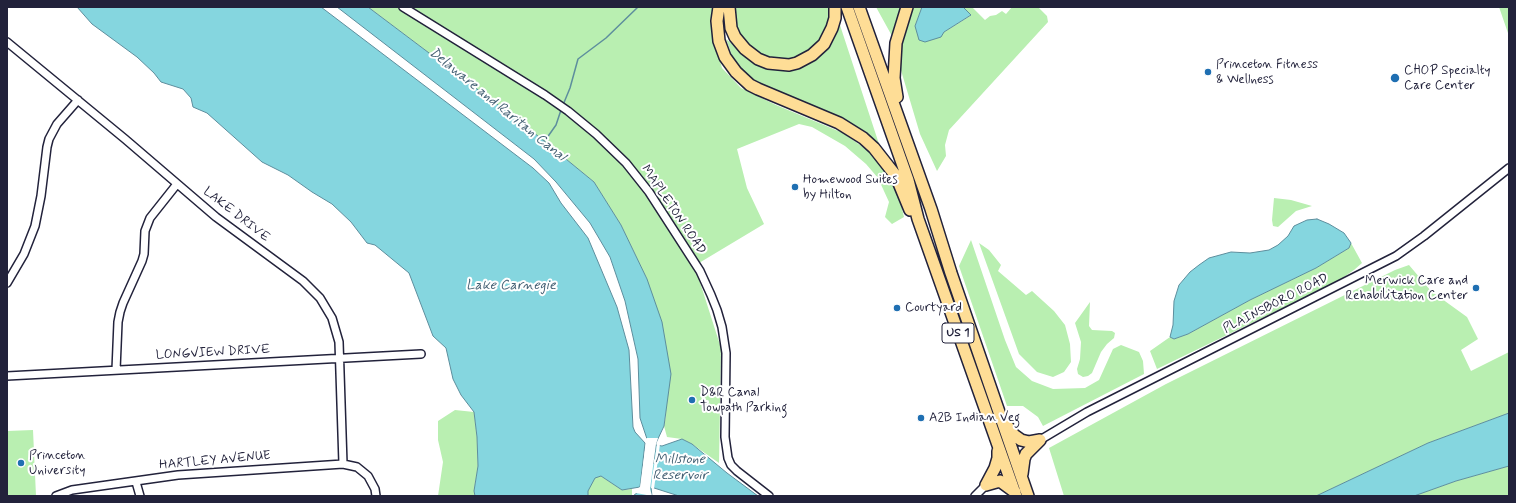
<!DOCTYPE html>
<style>
body{margin:0}
#map{position:relative;width:1516px;height:503px;overflow:hidden;background:#fff;font-family:Mynerve,sans-serif}
canvas{display:block}
.frame{position:absolute;inset:0;border:8px solid #22223b;pointer-events:none}
</style>
<div id="map">
<canvas width="1516" height="503"></canvas>
<div class="frame"></div>
</div>
<script>
const c = document.querySelector('canvas').getContext('2d');
c.lineJoin = 'round';
function fillPath(path, color) { c.fillStyle = color; c.fill(path, 'evenodd'); }
const poly = rows => new Path2D(rows.map(r => 'M' + r).join(''));
function trace(path, color, width, dash) { c.strokeStyle = color; c.lineWidth = width; c.lineCap = dash ? 'butt' : 'round'; c.setLineDash(dash || []); c.stroke(path); }
function label(font, color, halo, rows, align = 'center') {
  c.font = font + ' Mynerve,sans-serif'; c.lineWidth = 4; c.setLineDash([]); c.textBaseline = 'middle'; c.strokeStyle = halo; c.fillStyle = color; for (const [text, x, y, turn = 0] of rows) {
    c.save(); c.translate(x, y); c.rotate((+turn || 0) * Math.PI / 180); c.textAlign = isNaN(turn) ? turn : align; if (halo) c.strokeText(text, 0, 0); c.fillText(text, 0, 0); c.restore();
  }
}
fillPath(poly([
 [368,7,714,7,711,28,722,68,741,88,776,105,843,133,867,150,886,171,899,196,904,217,892,224,885,217,889,202,878,178,866,164,845,146,812,127,799,124,737,149,747,188,764,224,699,263,698,276,721,348,719,463,692,444,682,439,667,437,664,426,666,415,647,279,621,225,594,182,522,123],
 [734,7,830,7,831,13,822,36,800,60,766,59,746,46,734,22],
 [876,7,903,7,892,36],
 [912,7,922,7,915,26,944,32,970,16,963,7,972,7,985,20,990,16,996,15,1002,11,1006,14,1012,7,1038,7,1047,16,1048,22,949,130,945,145,946,156,937,171,920,134,900,67,900,48],
 [1499,7,1509,7,1509,36],
 [837,16,879,144,851,123,756,82,735,64,726,39,758,65,784,71,811,62],
 [1274,198,1291,200,1312,206,1296,211,1278,227,1273,226,1272,220],
 [971,240,1005,340,1016,367,1032,381,1053,389,1085,388,1099,380,1113,349,1121,345,1139,352,1143,361,1144,374,1043,426,1038,417,1023,406,1007,406,959,266],
 [979,243,989,250,1001,265,998,271,1026,295,1032,291,1054,311,1065,325,1070,344,1071,362,1064,372,1053,377,1037,372,1019,354],
 [1351,243,1362,263,1354,270,1338,281,1157,369,1150,351,1170,337,1174,339,1188,334,1250,300,1316,268,1349,248],
 [1409,265,1431,291,1467,317,1478,339,1461,350,1471,371,1509,352,1509,413,1428,443,1316,496,1064,496,1049,448,1166,384,1395,270],
 [1090,302,1089,326,1092,330,1112,331,1115,333,1114,338,1107,344,1101,352,1092,373,1088,376,1083,377,1078,374,1077,369,1080,359,1081,342,1075,323],
 [455,410,474,412,477,437,478,466,474,491,475,496,438,496,443,462,438,440,438,421],
 [33,430,36,496,7,496,7,431],
 [1509,466,1509,496,1414,496,1456,481],
 [601,476,622,490,632,489,632,496,588,496,588,491,595,477]
]), '#b9efb1');
const water = poly([
 [77,7,321,7,533,168,549,183,561,203,588,238,617,307,629,350,633,427,635,432,645,443,640,487,622,490,601,476,595,478,588,491,588,496,475,496,474,491,478,466,477,437,474,412,461,395,453,379,446,348,433,336,409,273,375,245,367,243,351,222,332,204,312,192,288,175,262,162,207,113,193,107,191,98,183,89,161,82,154,73,137,57,92,24,77,7],
 [337,7,368,7,522,123,594,182,621,225,647,279,662,322,671,374,664,426,656,443,653,464,656,445,662,446,682,439,692,444,727,473,758,496,679,496,651,487,652,496,633,496,643,488,648,442,640,418,638,359,625,301,610,257,590,223,556,182,534,159,337,7],
 [922,7,963,7,971,15,944,32,941,37,925,42,919,40,915,26,922,7],
 [1317,219,1329,224,1344,233,1351,243,1349,248,1316,268,1250,300,1188,334,1174,339,1170,337,1173,325,1174,301,1179,285,1190,272,1199,265,1209,258,1231,252,1250,253,1269,250,1278,245,1288,236,1294,226,1307,220,1317,219],
 [1509,413,1509,466,1456,481,1414,496,1316,496,1428,443,1509,413]
]);
fillPath(water, '#85d6df');
trace(water, '#5d8e9d', 1);
fillPath(poly([
 [647,438,658,438,656,444,650,489,652,496,636,493,635,491,637,490,635,490,640,487,646,443,644,439,645,440,645,439],
 [657,444,660,444,654,489,651,488]
]), '#fff');
trace(poly([
 [563,105,570,88,578,59,606,38,638,7],
 [544,142,556,125,561,110]
]), '#5d8e9d', 1.5);
const minor = poly([
 [403,7,545,95,568,111,596,134,626,163,649,192,700,271,711,295,717,310,722,327,726,353,725,437,728,458,731,465,737,471,769,496],
 [7,42,125,139,216,217,303,281,320,298,332,318,339,342,343,464],
 [7,283,24,254,35,226,41,196,47,147,49,139,57,124,78,100],
 [116,370,118,322,120,312,123,303,142,261,144,254,145,231,150,218,177,184],
 [7,376,421,354],
 [1040,440,1087,412,1396,256,1424,236,1509,168],
 [136,482,140,496],
 [56,496,72,490,178,475,343,464,357,467,368,476,375,489,376,496],
 [975,496,986,485]
]);
const highway = poly([
 [719,7,717,21,719,41,725,57,736,72,750,85,758,89,839,123,863,138,874,148,896,176,910,210],
 [729,7,731,28,735,37,745,49,758,59,768,63,789,65,797,63,812,55,824,44,832,28,835,18,835,7],
 [847,7,908,180,918,219,1016,496],
 [859,7,931,209,951,273,1028,496],
 [897,97,894,78,896,43,907,7],
 [1006,424,1014,435,1021,440,1029,442,1040,440],
 [1022,474,1024,459,1026,454,1040,440],
 [986,485,995,468,998,458,998,451],
 [986,485,1000,481,1015,492]
]);
trace(minor, '#22223b', 10);
trace(highway, '#22223b', 14);
trace(minor, '#fff', 7);
trace(highway, '#fedd96', 11);
for (const [x, y, r, color] of [
 [1208,72,4,"#1f6fb2"],
 [1395,78,5,"#1f6fb2"],
 [795,187,4,"#1f6fb2"],
 [1476,288,4,"#1f6fb2"],
 [897,308,4,"#1f6fb2"],
 [692,400,4,"#1f6fb2"],
 [921,418,4,"#1f6fb2"],
 [21,463,4,"#1f6fb2"]
]) { const dot = new Path2D(); dot.arc(x, y, r, 0, 2 * Math.PI); c.fillStyle = color; c.fill(dot); trace(dot, '#fff', 1.5); }
for (const [x, y, w] of [
 [958,333,32]
]) { const box = new Path2D(); box.roundRect(x - w / 2, y - 10, w, 20, 3); c.fillStyle = '#fff'; c.fill(box); trace(box, '#22223b', 1); }
label('bold 12px', '#22223b', null, [
 ["US 1",958,333]
]);
label('13px', '#22223b', '#fff', [
 ["Princeton Fitness",1216,65],
 ["& Wellness",1216,80],
 ["CHOP Specialty",1404,71],
 ["Care Center",1404,86],
 ["Homewood Suites",803,180],
 ["by Hilton",803,195],
 ["Merwick Care and",1468,281,"right"],
 ["Rehabilitation Center",1468,296,"right"],
 ["Courtyard",905,308],
 ["D&R Canal",700,393],
 ["Towpath Parking",700,408],
 ["A2B Indian Veg",929,418],
 ["Princeton",29,456],
 ["University",29,471]
], 'left');
label('13px', '#22223b', '#fff', [
 ["MAPLETON ROAD",673,210,56],
 ["LAKE DRIVE",236,215,38],
 ["PLAINSBORO ROAD",1276,304,-27],
 ["LONGVIEW DRIVE",213,353,-3],
 ["HARTLEY AVENUE",215,461,-5]
]);
label('italic 14px', '#456174', '#fff', [
 ["Delaware and Raritan Canal",497,105,39],
 ["Lake Carnegie",511,286],
 ["Millstone",680,460],
 ["Reservoir",680,476]
]);
</script>
